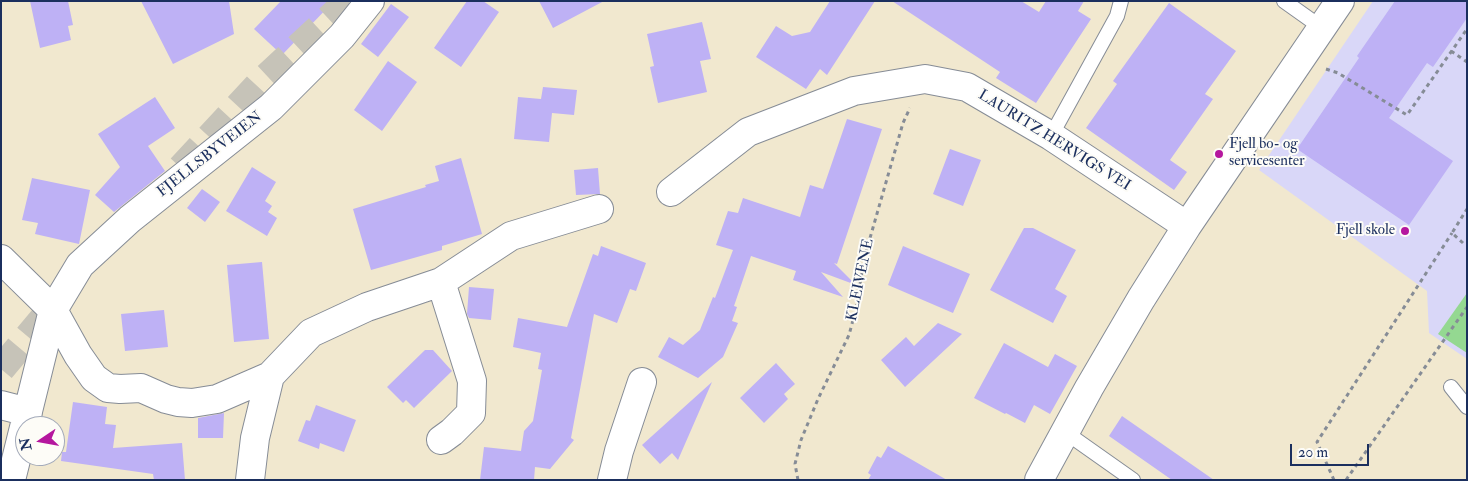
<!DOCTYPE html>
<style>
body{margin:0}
#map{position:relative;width:1468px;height:481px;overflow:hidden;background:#f1e8cf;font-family:"IM FELL Double Pica",serif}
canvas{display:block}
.frame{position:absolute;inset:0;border:2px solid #1b2f5e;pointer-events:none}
.north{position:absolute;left:15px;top:416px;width:50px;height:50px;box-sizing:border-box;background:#fdfcf7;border:1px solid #a3aaba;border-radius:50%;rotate:258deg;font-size:14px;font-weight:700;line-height:20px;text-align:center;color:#1b2f5e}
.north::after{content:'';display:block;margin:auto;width:18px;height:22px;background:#b5179e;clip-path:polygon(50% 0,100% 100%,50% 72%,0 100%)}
.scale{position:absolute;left:1290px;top:444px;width:79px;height:22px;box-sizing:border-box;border:2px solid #1b2f5e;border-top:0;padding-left:6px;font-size:15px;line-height:18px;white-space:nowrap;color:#1b2f5e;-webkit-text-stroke:4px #fdfcf7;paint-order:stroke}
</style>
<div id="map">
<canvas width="1468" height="481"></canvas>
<div class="frame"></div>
<div class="north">N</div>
<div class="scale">20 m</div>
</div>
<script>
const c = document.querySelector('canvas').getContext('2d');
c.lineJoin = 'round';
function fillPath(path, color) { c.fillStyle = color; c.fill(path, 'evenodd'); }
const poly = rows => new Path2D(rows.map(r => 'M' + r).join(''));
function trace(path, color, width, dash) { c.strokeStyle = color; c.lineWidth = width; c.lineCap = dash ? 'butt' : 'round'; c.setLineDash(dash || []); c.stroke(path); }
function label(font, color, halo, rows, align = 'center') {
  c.font = font + ' "IM FELL Double Pica",serif'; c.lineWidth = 4; c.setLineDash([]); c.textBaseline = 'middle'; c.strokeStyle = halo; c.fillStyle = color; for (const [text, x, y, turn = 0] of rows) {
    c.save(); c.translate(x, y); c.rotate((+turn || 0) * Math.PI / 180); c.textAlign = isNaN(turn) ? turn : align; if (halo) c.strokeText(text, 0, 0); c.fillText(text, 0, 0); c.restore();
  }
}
fillPath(poly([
 [1373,1,1467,1,1467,359,1429,333,1427,291,1259,170]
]), '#d9d7f8');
fillPath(poly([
 [1467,293,1467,353,1438,334]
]), '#94d891');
fillPath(poly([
 [30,1,68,1,73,25,68,26,71,40,40,48],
 [141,1,229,1,234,34,173,64],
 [281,1,334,1,282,55,254,29],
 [467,1,483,1,499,12,461,67,434,48],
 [539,1,604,1,553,28],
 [830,1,875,1,827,75,820,69,806,89,756,57,776,26,792,36,810,32],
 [892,1,1021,1,1039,12,1046,1,1084,1,1078,11,1091,19,1036,103,996,78,1000,72],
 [1395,1,1467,1,1467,18,1433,67,1427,63,1389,118,1453,161,1409,225,1297,149,1359,58,1357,56],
 [1169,3,1236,51,1205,94,1213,99,1170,160,1187,172,1174,190,1086,128,1117,84,1113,81],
 [391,4,409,17,378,57,361,44],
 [702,22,711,59,700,61,707,92,658,103,650,67,654,66,647,34],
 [388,61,417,82,382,131,354,110],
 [543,87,577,90,574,115,552,113,549,142,514,139,518,97,541,99],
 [155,97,175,128,148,146,165,171,114,212,95,195,120,167,98,134],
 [847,119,882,129,837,264,834,263,856,285,821,272,843,297,793,280,796,271,751,256,734,306,737,307,732,321,738,323,723,357,698,378,658,357,669,337,683,345,700,330,713,297,715,298,733,250,716,245,728,211,738,213,743,198,800,217,810,185,823,189],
 [950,149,981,160,963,206,933,194],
 [461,158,482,234,442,246,442,250,371,270,353,209,426,187,425,185,439,181,435,166],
 [252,167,276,182,265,201,272,206,268,212,277,218,267,236,226,211],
 [598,168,600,194,576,195,574,170],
 [32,178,90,190,79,244,35,234,38,223,22,220],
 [202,189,220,202,205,222,187,208],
 [1024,228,1033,228,1076,250,1055,289,1067,296,1053,323,990,290],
 [601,246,646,263,636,291,630,289,617,323,594,314,571,438,574,440,550,469,535,467,534,480,480,480,484,447,521,451,524,431,533,421,542,370,538,369,541,353,513,347,518,318,567,327,593,254,598,256],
 [903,246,970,274,953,313,888,285],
 [262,262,269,339,234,342,227,265],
 [469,287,494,289,491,320,469,318,467,314],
 [164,310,168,347,125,351,121,314],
 [938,323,962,334,905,387,881,360,906,337,914,346],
 [1004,343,1048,367,1055,354,1077,366,1050,414,1034,405,1025,423,1006,413,1005,414,974,398],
 [425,350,433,350,452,371,414,408,406,400,403,403,387,387],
 [776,363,795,384,784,394,788,399,764,423,740,398],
 [712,382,678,460,672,453,660,464,642,445],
 [73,402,107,407,105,424,116,425,113,448,182,443,185,480,154,480,153,474,61,461,62,452,66,452],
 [316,405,356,420,344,452,320,443,319,449,298,441,306,420,310,421],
 [224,413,223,438,198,438,198,418],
 [1122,416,1214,480,1172,480,1109,436],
 [888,446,947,480,868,480,871,475,868,473,877,456,881,458]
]), '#beb1f5');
trace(poly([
 [181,168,259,84,348,1],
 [1,369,58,301]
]), '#c6c3b8', 28, [28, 14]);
const lane = poly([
 [1284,1,1322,28],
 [1051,136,1117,16,1121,1],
 [1451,387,1467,407],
 [1065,432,1133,480]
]);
const street = poly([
 [671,192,748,132,854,91,925,79,967,87,1051,136,1187,226],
 [1,259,53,310,78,355,94,378,108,388,120,389,141,388,166,399,178,402,192,403,217,399,270,376],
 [1,405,28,412],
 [441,440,452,432,471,413,472,381,441,282],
 [11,480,53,310,80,265,130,219,271,107,342,36,370,1],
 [250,480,255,438,270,376,311,333,367,307,441,282,511,236,599,209],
 [612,480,619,451,642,382],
 [1039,480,1089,388,1141,299,1187,226,1340,1]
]);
trace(lane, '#868c96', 16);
trace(street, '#868c96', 30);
trace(poly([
 [1451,51,1467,62],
 [1326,69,1338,73,1407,115,1467,29],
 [1463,243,1452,233,1467,209],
 [798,480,795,464,801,440,818,399,849,335,856,309,864,259,903,123,910,108],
 [1334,480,1317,442,1452,233],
 [1346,480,1467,307]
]), '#868c96', 3, [4, 4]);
trace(lane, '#fff', 14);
trace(street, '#fff', 28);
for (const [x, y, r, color] of [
 [1219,154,5,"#b5179e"],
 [1405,231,5,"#b5179e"]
]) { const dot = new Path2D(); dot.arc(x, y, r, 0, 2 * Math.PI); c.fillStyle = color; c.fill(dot); trace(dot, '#fdfcf7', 2); }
label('15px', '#1b2f5e', '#fdfcf7', [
 ["LAURITZ HERVIGS VEI",1054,141,32],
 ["FJELLSBYVEIEN",210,155,-38],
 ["KLEIVENE",861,280,-78]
]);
label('15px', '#1b2f5e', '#fdfcf7', [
 ["Fjell bo- og",1229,145],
 ["servicesenter",1229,162],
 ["Fjell skole",1395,231,"right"]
], 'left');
</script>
